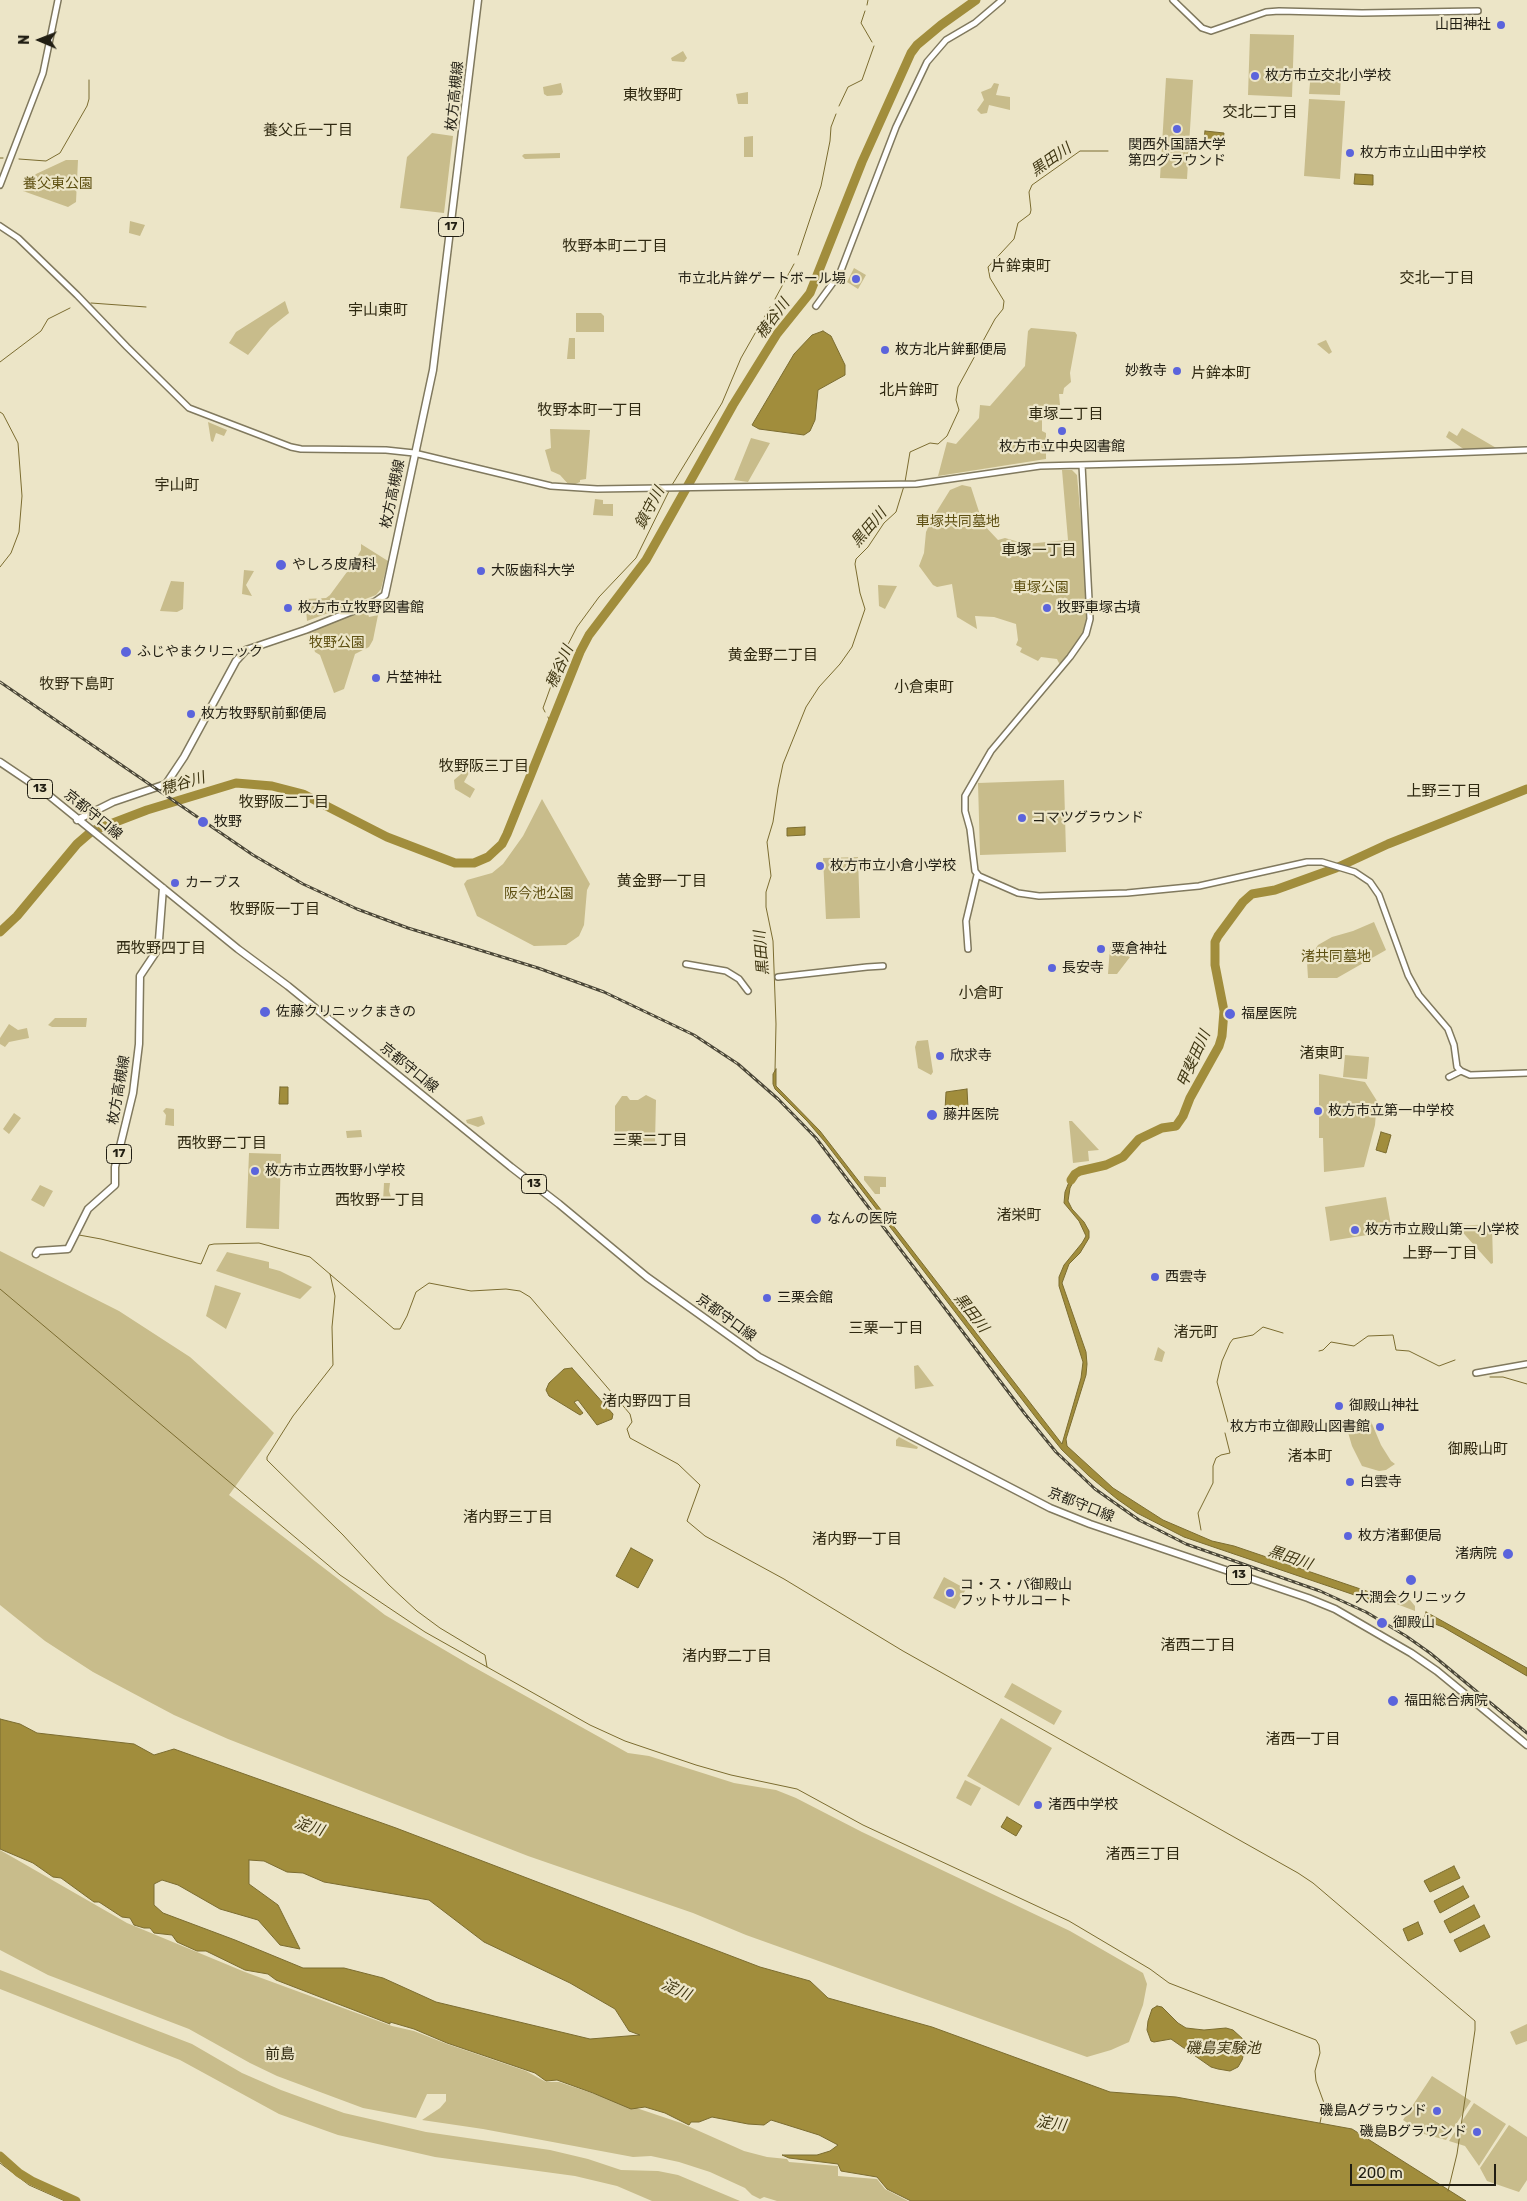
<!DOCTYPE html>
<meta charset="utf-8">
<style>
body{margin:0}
#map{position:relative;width:1527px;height:2201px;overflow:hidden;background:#ece5c7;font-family:Rubik,sans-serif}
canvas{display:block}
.north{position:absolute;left:15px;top:15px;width:50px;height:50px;-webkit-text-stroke:4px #ece5c7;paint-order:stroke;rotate:271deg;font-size:14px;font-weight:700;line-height:20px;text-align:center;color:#211e13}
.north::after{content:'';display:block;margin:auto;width:18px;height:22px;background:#211e13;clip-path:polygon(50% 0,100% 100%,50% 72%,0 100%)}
.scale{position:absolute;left:1350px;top:2164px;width:146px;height:22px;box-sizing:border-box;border:2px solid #211e13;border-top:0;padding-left:6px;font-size:15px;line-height:18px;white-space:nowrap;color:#211e13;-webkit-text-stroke:4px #ece5c7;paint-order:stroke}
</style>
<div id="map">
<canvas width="1527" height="2201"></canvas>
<div class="north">N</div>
<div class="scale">200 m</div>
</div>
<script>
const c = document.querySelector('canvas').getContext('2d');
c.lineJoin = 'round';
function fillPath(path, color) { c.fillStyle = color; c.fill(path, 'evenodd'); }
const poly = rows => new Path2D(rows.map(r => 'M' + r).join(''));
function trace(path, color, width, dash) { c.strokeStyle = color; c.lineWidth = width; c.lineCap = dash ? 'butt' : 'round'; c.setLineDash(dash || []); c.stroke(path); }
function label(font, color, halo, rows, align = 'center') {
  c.font = font + ' Rubik,"Noto Sans JP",sans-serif'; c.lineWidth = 4.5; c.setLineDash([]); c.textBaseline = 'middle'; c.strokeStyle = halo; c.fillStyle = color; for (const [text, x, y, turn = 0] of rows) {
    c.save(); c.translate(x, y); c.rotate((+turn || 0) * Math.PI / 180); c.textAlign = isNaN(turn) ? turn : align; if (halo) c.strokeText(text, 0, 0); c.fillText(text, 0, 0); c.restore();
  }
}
fillPath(poly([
 [1250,34,1294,35,1292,97,1248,95],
 [683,51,687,58,684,62,672,61,671,58],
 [1311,71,1341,73,1340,95,1309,94],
 [1166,78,1193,80,1187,179,1160,178],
 [561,83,563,92,561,95,547,96,544,94,543,87],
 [994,83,999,84,996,95,1010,97,1010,110,989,105,987,113,981,114,977,110,984,100,981,92,991,88],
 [748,92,748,104,738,104,736,94],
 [1309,99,1345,101,1340,179,1304,176],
 [432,133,453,136,444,213,400,208,407,157],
 [753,136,753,157,744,157,744,137],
 [560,153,560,158,525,159,522,156,524,154],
 [66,160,78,160,76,202,68,207,23,191,24,187,36,174],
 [130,221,145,225,140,236,129,233],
 [854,268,866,275,858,289,847,282],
 [285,301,289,313,270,328,248,355,229,343,236,332],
 [576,313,601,313,604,316,604,332,576,332],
 [1031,328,1075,332,1077,335,1070,373,1071,382,1064,388,1063,394,1059,394,1060,405,1051,406,1051,413,1045,413,1042,417,1042,431,1046,433,1046,459,938,476,947,442,956,444,979,418,980,405,990,406,1025,366,1028,331],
 [569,338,575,338,575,359,567,359],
 [1326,340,1332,352,1329,354,1317,344],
 [208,422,227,430,224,436,216,433,213,442,211,441],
 [1462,428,1498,449,1465,450,1446,437,1449,431,1457,436],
 [550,429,590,430,586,479,580,480,580,482,573,485,569,485,560,475,551,471,545,450,551,448],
 [751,438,770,443,748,482,734,480],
 [1062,470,1072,470,1077,475,1082,533,1086,555,1088,625,1086,634,1061,667,1057,659,1041,657,1038,661,1020,652,1022,648,1016,645,1018,640,1016,624,994,617,975,616,977,629,957,617,952,584,937,587,933,585,919,566,924,553,926,532,932,519,950,490,962,485,971,487,983,524,998,540,1005,538,1026,544,1068,540],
 [595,499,603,500,603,504,613,504,613,516,593,515],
 [361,544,388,561,381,589,376,595,307,621,305,599,326,598,330,595,355,561,361,550],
 [244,570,254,571,246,585,252,596,242,594],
 [171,581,184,582,183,609,177,612,160,611],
 [878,585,897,586,885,609,879,606],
 [366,609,369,617,378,615,373,640,369,647,355,654,344,689,334,693,320,655,315,652,308,632],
 [467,769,470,771,464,782,475,789,470,798,455,789,454,780],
 [1064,780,1066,852,980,855,978,783],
 [542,799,590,884,587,890,584,925,579,936,566,945,534,946,477,916,464,884,467,880,492,873,503,864,523,836],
 [858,857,860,918,826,919,823,858],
 [1374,922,1386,950,1337,978,1308,978,1307,962,1318,945,1332,937,1353,931],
 [1110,947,1130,957,1117,974,1108,974],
 [55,1018,87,1018,86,1027,52,1027,48,1025],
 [9,1024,18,1030,27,1028,29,1038,9,1042,5,1047,0,1044,0,1038],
 [928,1040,933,1072,931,1075,918,1068,915,1047,917,1041],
 [1345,1055,1369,1057,1367,1079,1343,1077],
 [1319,1074,1365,1082,1377,1101,1375,1125,1364,1167,1324,1172,1323,1138,1319,1138],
 [646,1095,656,1100,655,1142,650,1146,618,1147,615,1145,615,1106,622,1096,627,1096,630,1100,638,1100],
 [166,1108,174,1109,174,1126,165,1125,166,1115,163,1111],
 [14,1113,21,1118,9,1134,3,1129],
 [482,1116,485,1124,478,1127,467,1123,466,1120],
 [1069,1121,1072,1121,1099,1150,1088,1151,1089,1161,1073,1163],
 [361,1130,362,1137,347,1138,346,1131],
 [249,1153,281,1154,279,1229,246,1228],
 [864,1176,886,1177,886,1187,880,1187,880,1194,875,1194,864,1180],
 [384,1183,390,1183,389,1191,391,1197,383,1201],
 [40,1185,53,1191,44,1207,31,1200],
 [1386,1197,1392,1231,1330,1241,1325,1207],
 [1492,1224,1493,1263,1491,1264,1457,1226],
 [0,1251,119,1311,190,1357,267,1426,274,1433,229,1495,385,1615,470,1665,628,1753,649,1756,734,1783,776,1790,796,1798,862,1832,1070,1931,1143,1973,1147,1984,1143,2005,1129,2042,1111,2050,1087,2057,746,1935,693,1913,528,1856,228,1739,174,1715,93,1672,45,1641,0,1605],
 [227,1252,269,1262,269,1268,280,1271,312,1287,300,1299,216,1271],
 [215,1285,241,1293,226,1329,206,1316],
 [1158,1347,1165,1352,1162,1362,1154,1360],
 [918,1365,934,1386,915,1389,914,1366],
 [1370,1419,1381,1445,1391,1461,1395,1464,1386,1470,1379,1471,1362,1466,1352,1446,1347,1429,1350,1422],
 [899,1437,918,1447,917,1449,896,1446,896,1440],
 [944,1577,966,1589,955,1609,933,1598],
 [1398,1597,1410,1600,1415,1606,1415,1611,1394,1603,1394,1600],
 [1012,1683,1062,1711,1054,1725,1004,1697],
 [1001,1718,1052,1748,1019,1806,967,1776],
 [965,1780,981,1788,971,1806,956,1798],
 [0,1850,127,1923,245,1972,392,2026,414,2031,447,2044,526,2071,546,2082,559,2082,681,2123,744,2151,767,2157,787,2159,789,2162,838,2166,838,2176,877,2179,885,2189,908,2201,777,2201,764,2197,760,2199,752,2195,745,2188,710,2172,679,2162,651,2156,633,2157,483,2129,422,2120,440,2108,446,2101,446,2094,427,2094,416,2118,363,2108,277,2076,250,2063,189,2029,48,1975,0,1950],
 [0,1970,192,2044,242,2073,281,2090,344,2113,426,2132,550,2150,588,2159,621,2170,658,2171,678,2175,740,2201,652,2201,617,2186,575,2176,435,2157,338,2135,279,2114,180,2060,0,1989],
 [1527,2024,1527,2041,1516,2045,1510,2032],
 [1432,2076,1471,2101,1446,2140,1424,2134,1403,2120],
 [1474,2103,1506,2124,1479,2166,1465,2146,1449,2141],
 [1509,2125,1527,2137,1527,2180,1519,2192,1487,2181,1480,2168]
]), '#c8bc8b');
const water = poly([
 [1205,131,1224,133,1223,141,1204,139,1205,131],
 [1355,174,1373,175,1373,185,1354,184,1355,174],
 [823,331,831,336,845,365,845,375,818,390,815,420,810,431,804,435,759,429,752,425,794,354,812,335,823,331],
 [805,827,805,835,787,836,787,828,805,827],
 [776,1069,776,1086,820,1131,1062,1444,1081,1378,1083,1362,1059,1286,1059,1277,1064,1265,1082,1243,1086,1236,1079,1221,1064,1203,1065,1192,1071,1177,1080,1169,1070,1188,1068,1201,1072,1209,1084,1222,1089,1231,1089,1238,1080,1253,1069,1264,1062,1283,1086,1352,1087,1364,1086,1375,1066,1439,1067,1446,1113,1488,1163,1520,1212,1541,1234,1546,1384,1597,1381,1604,1184,1537,1137,1513,1117,1499,1089,1476,1062,1450,1037,1419,825,1142,807,1121,775,1089,773,1084,773,1074,776,1069],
 [280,1087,288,1087,288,1104,279,1104,280,1087],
 [967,1089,968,1108,945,1110,946,1092,967,1089],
 [1381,1132,1391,1135,1386,1153,1376,1150,1381,1132],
 [572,1368,613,1414,612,1419,597,1425,578,1400,574,1402,583,1413,580,1415,549,1396,546,1390,549,1383,564,1369,572,1368],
 [631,1548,653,1560,638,1588,616,1576,631,1548],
 [1426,1612,1527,1668,1527,1676,1443,1627,1424,1620,1426,1612],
 [0,1719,20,1724,37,1733,134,1744,154,1755,174,1749,396,1828,760,1967,810,1981,828,1998,932,2027,1110,2092,1176,2097,1352,2129,1466,2201,911,2201,887,2189,877,2177,841,2171,838,2164,789,2158,782,2155,817,2155,830,2151,838,2145,819,2135,771,2120,764,2125,748,2124,712,2117,699,2122,691,2122,689,2125,665,2113,645,2107,631,2109,593,2093,557,2080,546,2081,535,2073,447,2043,414,2029,390,2022,390,2024,276,1980,268,1974,245,1970,206,1951,197,1951,177,1942,172,1935,154,1933,150,1928,144,1928,134,1925,130,1918,122,1917,99,1902,94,1902,61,1878,53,1877,33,1863,0,1849,0,1719],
 [249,1860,264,1861,287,1872,303,1873,324,1882,429,1900,484,1942,570,1983,615,2009,629,2031,640,2035,590,2039,436,2002,383,1978,344,1968,303,1968,235,1940,163,1913,154,1905,154,1884,162,1880,178,1885,220,1909,258,1920,280,1945,300,1949,278,1905,249,1884,249,1860],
 [1007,1817,1022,1826,1016,1836,1001,1827,1007,1817],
 [1454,1866,1460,1878,1430,1892,1424,1881,1454,1866],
 [1463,1886,1469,1897,1440,1913,1434,1901,1463,1886],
 [1474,1905,1480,1917,1450,1933,1444,1921,1474,1905],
 [1418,1922,1423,1934,1408,1941,1403,1929,1418,1922],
 [1484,1925,1490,1937,1460,1952,1454,1940,1484,1925],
 [1157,2006,1162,2007,1178,2023,1186,2028,1204,2030,1226,2028,1233,2030,1244,2040,1246,2046,1242,2060,1238,2067,1230,2071,1218,2069,1211,2067,1171,2039,1154,2042,1151,2041,1147,2030,1148,2021,1152,2009,1157,2006]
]);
fillPath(water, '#a18d3c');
trace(water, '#7b6c30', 1);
trace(poly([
 [867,5,868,0],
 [865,11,861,23,872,42],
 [839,106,848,87,862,80,874,46],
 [0,158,3,158],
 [19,159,46,161,60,153,87,106,89,99,89,80],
 [798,255,821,186,830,141,831,127,836,114],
 [775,299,794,264],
 [91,303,146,307],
 [0,362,41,331,48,319,70,308],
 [0,412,3,414,18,443,22,496,19,532,11,553,0,567],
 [905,482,910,452,930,443,938,444,947,436,959,410,956,400,958,387,995,319,1003,309,1004,301,990,278,988,267,1014,239,1018,223,1030,214,1031,210,1029,192,1032,185,1080,151,1108,151],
 [672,485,722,403,741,358,770,307],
 [545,712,543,708,547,697,561,658,577,627,599,597,636,558,670,489],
 [548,717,550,722],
 [775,1071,776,1024,773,941,766,907,766,892,771,876,767,842,773,822,778,788,783,764,806,707,819,687,840,664,852,647,865,609,860,593,855,564,856,559,868,547,884,523,896,512,904,486],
 [79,1235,101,1239,201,1264,209,1245,214,1244,259,1243,310,1257,394,1329,400,1329,407,1316,416,1292,429,1283,471,1291,506,1289,520,1291,530,1297,630,1414,632,1422,627,1429,630,1438,678,1464,700,1485,687,1521,705,1536,784,1579,903,1651,1298,1873,1313,1883,1475,2021,1475,2030,1457,2154,1448,2191],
 [330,1274,335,1296,332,1327,333,1365,293,1416,267,1457,267,1460,343,1535,389,1585,417,1611,440,1628,485,1655,487,1667],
 [0,1289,340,1575,425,1632,590,1725,625,1741,696,1765,731,1775,797,1789,863,1825,1069,1921,1150,1969,1169,1983,1316,2040,1319,2045,1320,2053,1315,2071,1316,2081,1324,2103,1320,2123],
 [1319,1351,1323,1350,1331,1342,1354,1346,1368,1336,1393,1335,1396,1350,1409,1351,1439,1366,1455,1360],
 [1490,1377,1503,1377,1527,1384],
 [1228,1422,1217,1382,1222,1361,1230,1343,1233,1339,1253,1335,1263,1327,1283,1333],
 [1201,1530,1198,1513,1213,1483,1213,1466,1216,1458,1221,1455,1230,1453,1225,1433],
 [0,2163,29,2185,65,2201]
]), '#7b6c30', 1);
trace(poly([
 [0,932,17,916,77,844,92,831,147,810,236,783,272,786,303,794,387,837,455,863,474,863,488,857,502,844,507,834,580,652,589,635,646,560,733,405,777,334,810,293,862,162,911,53,917,45,941,25,976,0],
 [1071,1180,1075,1174,1080,1171,1106,1165,1123,1157,1139,1139,1162,1128,1176,1126,1183,1116,1190,1098,1219,1046,1222,1036,1224,1011,1215,965,1215,942,1218,936,1243,902,1252,894,1275,890,1336,868,1388,844,1527,789],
 [0,2156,19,2173,32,2181,76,2201]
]), '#a18d3c', 9);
const tertiary = poly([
 [1173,0,1202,28,1211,31,1266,12,1279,11,1362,13,1478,11],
 [0,185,43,73,58,0],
 [0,226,18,238,77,295,127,347,189,408,291,447,301,449,386,450,414,453,551,486,597,489,916,484,1040,466,1238,461,1527,450],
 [816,306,840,273,896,127,927,62,946,40,975,23,1002,0],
 [1082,465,1090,619,1086,634,1070,657,991,751,965,796,965,811,970,829,975,871,979,876,1018,893,1039,896,1127,893,1199,886,1307,862,1322,862,1355,872,1370,882,1379,895,1408,975,1419,995,1448,1029,1454,1045,1457,1067,1461,1071],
 [968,949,966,921,977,875],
 [686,964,726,971,739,979,748,991],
 [778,977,867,967,883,966],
 [1449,1077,1461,1071,1470,1075,1527,1073],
 [1476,1373,1527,1364]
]);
const primary = poly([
 [0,762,46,793,238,949,288,986,511,1167,559,1204,647,1277,759,1357,1050,1508,1090,1524,1308,1598,1335,1609,1411,1653,1437,1671,1527,1745],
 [77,820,113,802,166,784,184,757,236,661,246,650,305,630,375,602,385,595,433,370,478,0],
 [36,1254,38,1251,68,1249,88,1209,115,1185,115,1167,133,1093,139,1044,140,976,156,952,159,940,163,888]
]);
trace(tertiary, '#80795e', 8);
trace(primary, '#80795e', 9);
trace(tertiary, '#fff', 5);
trace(primary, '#fff', 6);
const rail = poly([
 [0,682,253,855,303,884,357,909,408,928,538,968,604,992,694,1035,738,1064,778,1099,816,1138,1025,1414,1056,1452,1095,1489,1139,1520,1186,1544,1320,1591,1366,1612,1406,1636,1430,1653,1527,1733]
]);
trace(rail, '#4b4738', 3);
trace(rail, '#ece5c7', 1, [4]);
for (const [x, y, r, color] of [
 [1501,25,5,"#5b64dc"],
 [1255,76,5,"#5b64dc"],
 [1177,129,5,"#5b64dc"],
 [1350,153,5,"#5b64dc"],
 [856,279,5,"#5b64dc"],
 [885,350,5,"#5b64dc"],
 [1177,371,5,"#5b64dc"],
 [1062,431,5,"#5b64dc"],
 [281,565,6,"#5b64dc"],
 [481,571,5,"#5b64dc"],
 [288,608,5,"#5b64dc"],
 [1047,608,5,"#5b64dc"],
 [126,652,6,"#5b64dc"],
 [376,678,5,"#5b64dc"],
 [191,714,5,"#5b64dc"],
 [1022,818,5,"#5b64dc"],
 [203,822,6,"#5b64dc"],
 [820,866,5,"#5b64dc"],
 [175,883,5,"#5b64dc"],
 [1101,949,5,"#5b64dc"],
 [1052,968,5,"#5b64dc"],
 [265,1012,6,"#5b64dc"],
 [1230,1014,6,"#5b64dc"],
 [940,1056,5,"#5b64dc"],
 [1318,1111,5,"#5b64dc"],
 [932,1115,6,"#5b64dc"],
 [255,1171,5,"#5b64dc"],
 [816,1219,6,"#5b64dc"],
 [1355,1230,5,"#5b64dc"],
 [1155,1277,5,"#5b64dc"],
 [767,1298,5,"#5b64dc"],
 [1339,1406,5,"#5b64dc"],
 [1380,1427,5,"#5b64dc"],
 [1350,1482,5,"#5b64dc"],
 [1348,1536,5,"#5b64dc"],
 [1508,1554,6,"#5b64dc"],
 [1411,1580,6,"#5b64dc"],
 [950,1593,5,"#5b64dc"],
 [1382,1623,6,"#5b64dc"],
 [1393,1701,6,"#5b64dc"],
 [1038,1805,5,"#5b64dc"],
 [1437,2111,5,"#5b64dc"],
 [1477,2132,5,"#5b64dc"]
]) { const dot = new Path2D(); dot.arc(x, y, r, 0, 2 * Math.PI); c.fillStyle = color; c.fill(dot); trace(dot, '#ece5c7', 2); }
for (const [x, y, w] of [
 [451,227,25],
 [40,789,25],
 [119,1154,25],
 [534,1184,25],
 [1239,1575,25]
]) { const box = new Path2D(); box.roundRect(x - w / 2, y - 9.5, w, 19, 4); c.fillStyle = '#ece5c7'; c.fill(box); trace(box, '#211e13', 1); }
label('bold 12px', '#211e13', null, [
 ["17",451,227],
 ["13",40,789],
 ["17",119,1154],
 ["13",534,1184],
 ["13",1239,1575]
]);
label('14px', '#211e13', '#ece5c7', [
 ["山田神社",1491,25,"right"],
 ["枚方市立交北小学校",1265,76],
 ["関西外国語大学",1177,145,"center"],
 ["第四グラウンド",1177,161,"center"],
 ["枚方市立山田中学校",1360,153],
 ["市立北片鉾ゲートボール場",846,279,"right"],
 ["枚方北片鉾郵便局",895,350],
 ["妙教寺",1167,371,"right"],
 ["枚方市立中央図書館",1062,447,"center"],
 ["やしろ皮膚科",292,565],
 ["大阪歯科大学",491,571],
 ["枚方市立牧野図書館",298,608],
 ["牧野車塚古墳",1057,608],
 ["ふじやまクリニック",137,652],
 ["片埜神社",386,678],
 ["枚方牧野駅前郵便局",201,714],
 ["コマツグラウンド",1032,818],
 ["牧野",214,822],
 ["枚方市立小倉小学校",830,866],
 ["カーブス",185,883],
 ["粟倉神社",1111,949],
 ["長安寺",1062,968],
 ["佐藤クリニックまきの",276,1012],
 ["福屋医院",1241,1014],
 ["欣求寺",950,1056],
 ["枚方市立第一中学校",1328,1111],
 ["藤井医院",943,1115],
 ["枚方市立西牧野小学校",265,1171],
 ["なんの医院",827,1219],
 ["枚方市立殿山第一小学校",1365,1230],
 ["西雲寺",1165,1277],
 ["三栗会館",777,1298],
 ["御殿山神社",1349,1406],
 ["枚方市立御殿山図書館",1370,1427,"right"],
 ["白雲寺",1360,1482],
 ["枚方渚郵便局",1358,1536],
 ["渚病院",1497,1554,"right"],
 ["コ・ス・パ御殿山",960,1585],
 ["フットサルコート",960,1601],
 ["大潤会クリニック",1411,1598,"center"],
 ["御殿山",1393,1623],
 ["福田総合病院",1404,1701],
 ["渚西中学校",1048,1805],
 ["磯島Aグラウンド",1427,2111,"right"],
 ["磯島Bグラウンド",1467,2132,"right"]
], 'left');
label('14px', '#211e13', '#ece5c7', [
 ["枚方高槻線",455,96,-84],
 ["枚方高槻線",393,494,-78],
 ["京都守口線",93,815,39],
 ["京都守口線",409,1068,39],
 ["枚方高槻線",119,1090,-80],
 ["京都守口線",726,1318,36],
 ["京都守口線",1081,1505,22]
]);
label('14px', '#5e5012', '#ece5c7', [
 ["養父東公園",58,184],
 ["車塚共同墓地",958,522],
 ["車塚公園",1041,588],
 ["牧野公園",337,643],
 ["阪今池公園",539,894],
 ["渚共同墓地",1336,957]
]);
label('15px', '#2f2911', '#ece5c7', [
 ["東牧野町",653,96],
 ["交北二丁目",1260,113],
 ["養父丘一丁目",308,131],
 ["牧野本町二丁目",615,247],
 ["片鉾東町",1021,267],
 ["交北一丁目",1437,279],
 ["宇山東町",378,311],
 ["片鉾本町",1221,374],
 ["北片鉾町",909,391],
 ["牧野本町一丁目",590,411],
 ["車塚二丁目",1066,415],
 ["宇山町",177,486],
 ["車塚一丁目",1039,551],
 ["黄金野二丁目",773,656],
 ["牧野下島町",77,685],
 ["小倉東町",924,688],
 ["牧野阪三丁目",484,767],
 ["上野三丁目",1444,792],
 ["牧野阪二丁目",284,803],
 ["黄金野一丁目",662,882],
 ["牧野阪一丁目",275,910],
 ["西牧野四丁目",161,949],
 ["小倉町",981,994],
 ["渚東町",1322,1054],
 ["三栗二丁目",650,1141],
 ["西牧野二丁目",222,1144],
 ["西牧野一丁目",380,1201],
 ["渚栄町",1019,1216],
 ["上野一丁目",1440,1254],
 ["三栗一丁目",886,1329],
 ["渚元町",1196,1333],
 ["渚内野四丁目",647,1402],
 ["御殿山町",1478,1450],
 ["渚本町",1310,1457],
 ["渚内野三丁目",508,1518],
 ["渚内野一丁目",857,1540],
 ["渚西二丁目",1198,1646],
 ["渚内野二丁目",727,1657],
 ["渚西一丁目",1303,1740],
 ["渚西三丁目",1143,1855],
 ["前島",280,2055]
]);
label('italic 15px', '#403713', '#ece5c7', [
 ["黒田川",1051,160,-35],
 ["穂谷川",773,319,-54],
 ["鎮守川",650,508,-62],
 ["黒田川",869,528,-50],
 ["穂谷川",560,667,-66],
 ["穂谷川",183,784,-17],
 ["黒田川",762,953,-95],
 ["甲斐田川",1194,1059,-66],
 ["黒田川",971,1313,52],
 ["黒田川",1290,1558,19],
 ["淀川",309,1827,18],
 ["淀川",676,1990,24],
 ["磯島実験池",1223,2049],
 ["淀川",1051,2124,8]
]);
</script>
